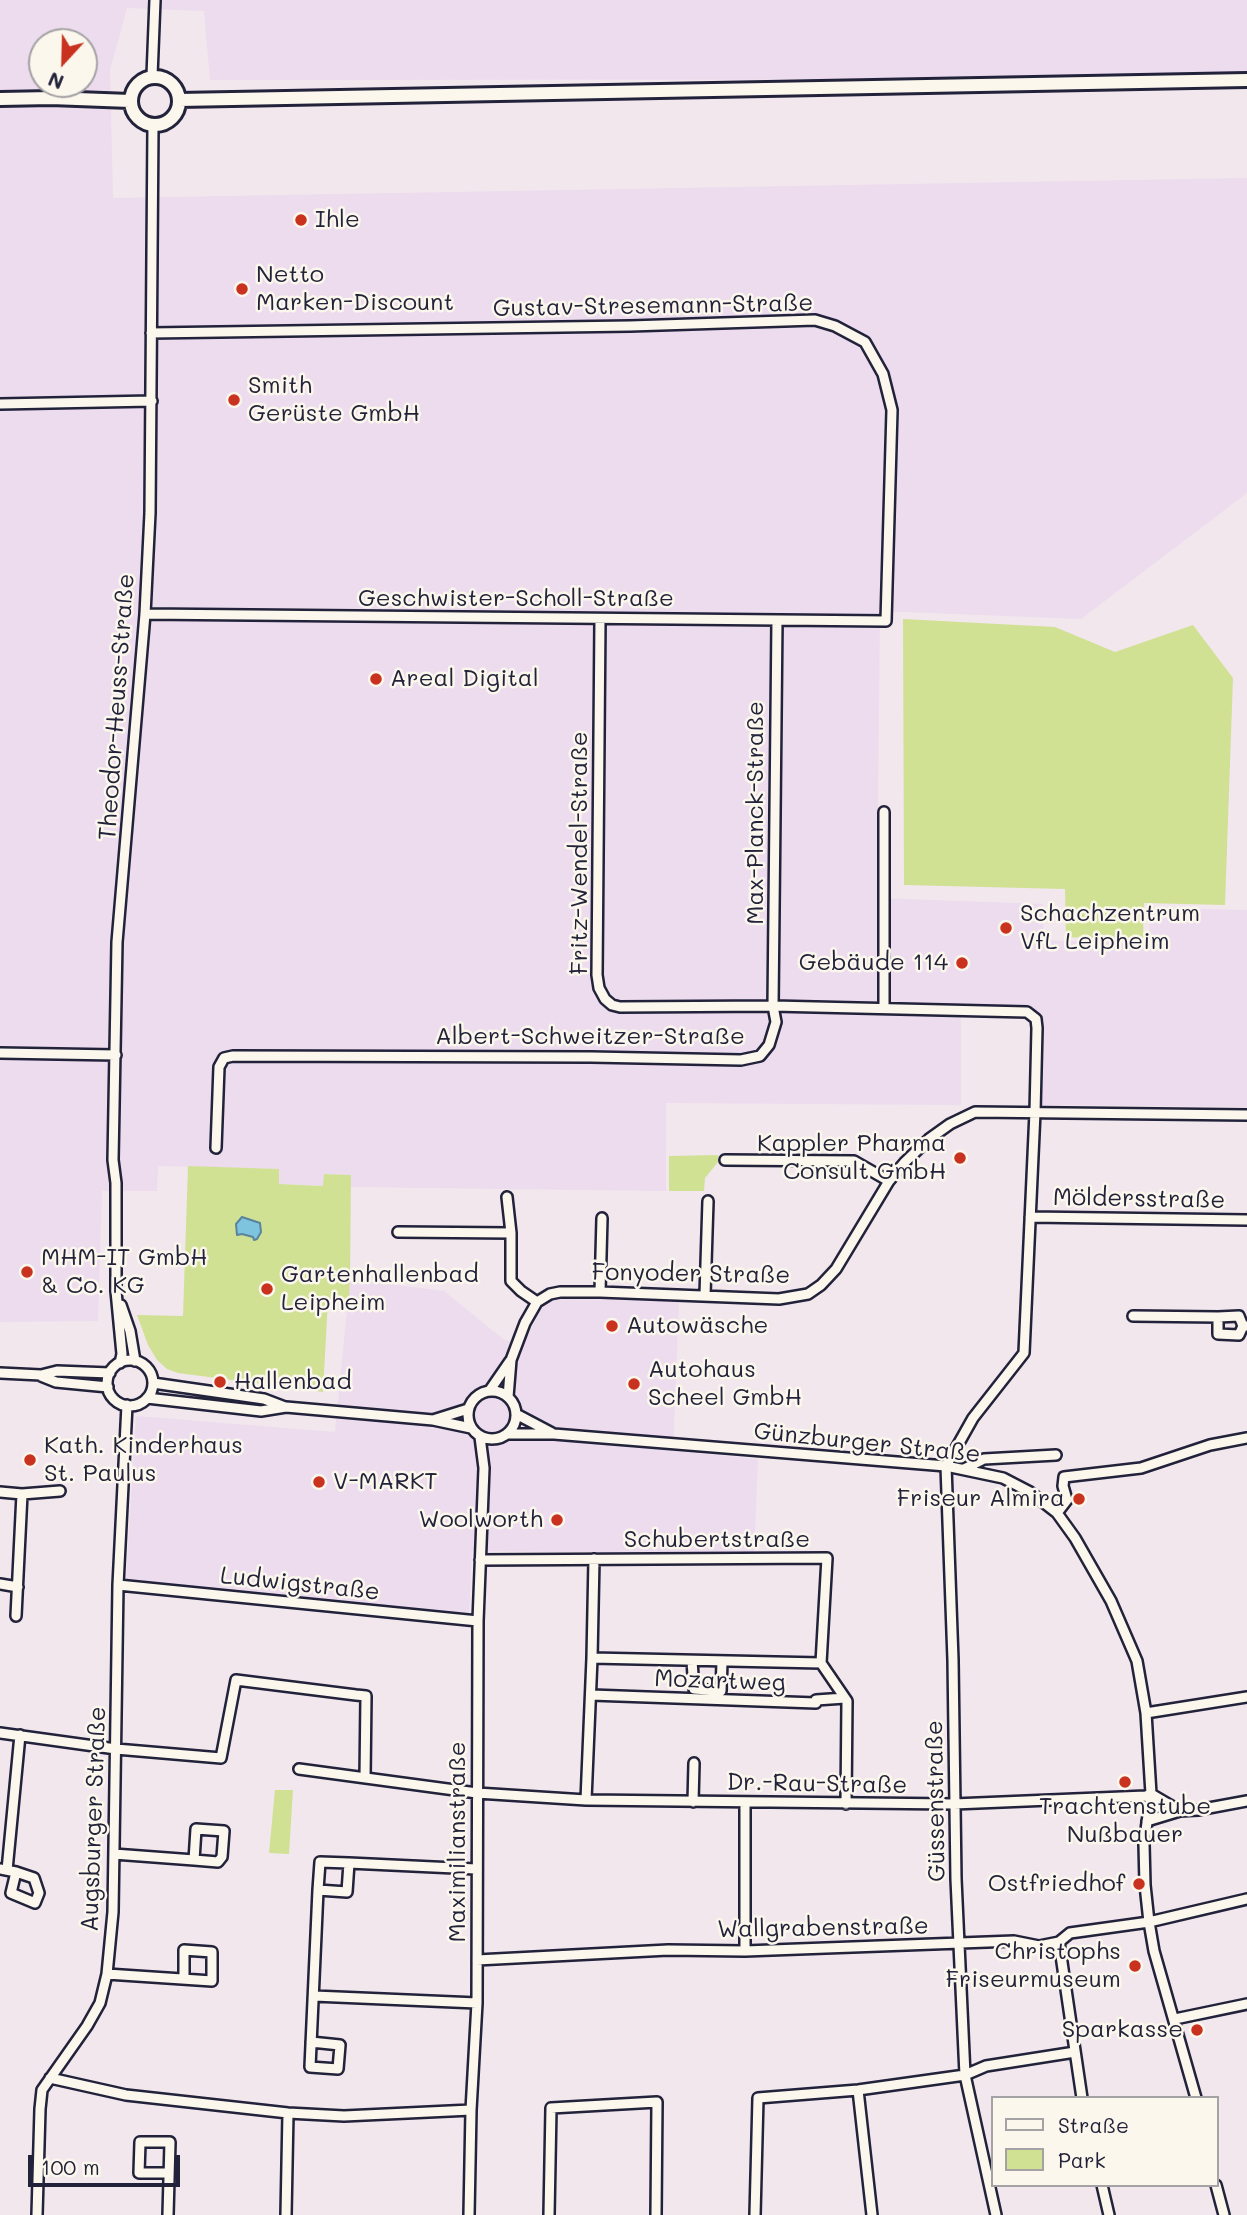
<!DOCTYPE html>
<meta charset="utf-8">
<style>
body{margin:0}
#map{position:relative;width:1247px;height:2215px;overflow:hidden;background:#f2e7ed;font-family:Mali,sans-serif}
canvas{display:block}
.legend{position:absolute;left:991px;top:2096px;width:228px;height:91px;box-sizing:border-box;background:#fbf7ec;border:2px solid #a4a2a5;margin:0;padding:9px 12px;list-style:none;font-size:21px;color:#22223b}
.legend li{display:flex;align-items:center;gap:14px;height:35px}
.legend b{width:35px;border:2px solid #a4a2a5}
.north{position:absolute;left:28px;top:28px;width:70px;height:70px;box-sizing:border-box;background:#fbf7ec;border:2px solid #a4a2a5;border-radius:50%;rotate:202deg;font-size:19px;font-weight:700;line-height:28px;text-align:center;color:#22223b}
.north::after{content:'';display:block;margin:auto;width:24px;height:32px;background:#c8321e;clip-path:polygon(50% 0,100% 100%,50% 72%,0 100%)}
.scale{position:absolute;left:28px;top:2155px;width:152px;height:32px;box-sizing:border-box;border:4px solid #22223b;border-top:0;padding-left:9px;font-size:21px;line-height:24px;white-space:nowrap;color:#22223b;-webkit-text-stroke:5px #fbf7ec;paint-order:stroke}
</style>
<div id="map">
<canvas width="1247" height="2215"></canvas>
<ul class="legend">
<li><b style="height:9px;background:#fbf7ec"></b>Straße</li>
<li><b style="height:19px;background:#d0e194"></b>Park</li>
</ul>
<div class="north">N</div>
<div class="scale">100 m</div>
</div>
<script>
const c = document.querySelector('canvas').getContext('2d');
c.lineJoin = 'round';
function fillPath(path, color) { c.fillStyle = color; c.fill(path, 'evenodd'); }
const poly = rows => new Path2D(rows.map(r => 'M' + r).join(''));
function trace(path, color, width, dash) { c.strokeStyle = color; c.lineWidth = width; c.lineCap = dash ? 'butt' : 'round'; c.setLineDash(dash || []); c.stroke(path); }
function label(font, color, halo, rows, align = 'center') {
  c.font = font + ' Mali,sans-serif'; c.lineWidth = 5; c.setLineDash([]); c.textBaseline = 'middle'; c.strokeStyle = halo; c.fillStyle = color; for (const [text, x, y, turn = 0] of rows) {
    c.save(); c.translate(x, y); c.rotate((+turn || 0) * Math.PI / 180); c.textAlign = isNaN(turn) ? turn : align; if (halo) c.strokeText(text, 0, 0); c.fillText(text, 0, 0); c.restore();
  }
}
fillPath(poly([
 [0,0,1247,0,1247,79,210,80,204,11,127,8,110,70,113,198,1247,178,1247,493,1081,619,880,611,877,898,1043,904,1043,940,1149,944,1150,908,1247,910,1247,1107,1041,1105,1043,1018,961,1016,961,1105,666,1103,666,1191,350,1187,350,1175,325,1174,324,1186,279,1184,279,1169,158,1166,157,1191,102,1191,98,1321,0,1322],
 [42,42,84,42,84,84,42,84],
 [350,1279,444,1291,503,1339,523,1346,542,1306,555,1299,679,1300,673,1451,758,1459,754,1554,472,1551,469,1614,126,1581,136,1416,335,1432]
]), '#ecdcee');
fillPath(poly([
 [903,619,1055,627,1115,652,1193,625,1233,678,1225,905,1144,903,1143,941,1066,937,1065,889,904,885],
 [718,1155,718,1162,705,1178,704,1191,669,1191,669,1156],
 [188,1166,279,1169,279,1184,323,1186,324,1174,351,1175,350,1279,349,1299,328,1299,323,1392,178,1373,167,1369,157,1360,148,1345,137,1315,183,1316],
 [275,1790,293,1790,289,1854,269,1853]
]), '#d0e194');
const water = poly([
 [242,1217,260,1223,261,1232,257,1239,254,1240,253,1237,242,1234,237,1235,236,1224,242,1217]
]);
fillPath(water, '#7fc4df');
trace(water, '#5a839d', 2);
const street = poly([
 [152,76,155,0],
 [0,404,152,401],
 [145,614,886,621,892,410,883,374,865,342,835,326,815,320,630,326,151,333],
 [600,619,597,975,599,988,605,999,612,1005,620,1007,773,1006,777,620],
 [884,1008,884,812],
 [0,1053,116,1055],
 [216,1148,219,1067,224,1058,233,1056,591,1057,741,1060,760,1056,769,1045,776,1022,773,1006,1027,1012,1036,1019,1037,1028,1035,1112,1024,1353,973,1418,946,1466],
 [725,1160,854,1161,889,1181],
 [507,1197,511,1233,511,1281,521,1291,537,1302],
 [1030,1217,1247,1220],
 [398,1232,511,1233],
 [600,1292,602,1218],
 [705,1295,708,1201],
 [121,1305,130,1331,135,1361],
 [1133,1316,1218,1317,1218,1334,1239,1335,1243,1326,1247,1326],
 [1218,1317,1239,1316,1243,1326],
 '107 1383a23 23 0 1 1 46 0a23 23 0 1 1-46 0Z',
 [120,1363,122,1354,116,1291,116,1183,113,1160,117,942,145,614,150,513,153,125],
 [0,1373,41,1375,57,1371,110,1373],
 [41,1376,56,1382,108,1387],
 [153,1383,264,1399,285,1407],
 [490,1390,510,1361],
 '468 1415a24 24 0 1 1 48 0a24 24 0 1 1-48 0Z',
 [508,1397,511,1360,525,1323,537,1302,550,1294,560,1292,600,1292,779,1299,808,1294,821,1285,836,1269,889,1181,905,1162,929,1139,950,1124,975,1112,1247,1115],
 [147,1398,261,1411,286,1407,433,1420,471,1428],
 [516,1414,552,1433],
 [433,1420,468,1409],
 [508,1434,554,1434,946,1466,1003,1478,1030,1492,1057,1513,1075,1538,1111,1601,1137,1661,1146,1713,1151,1794,1144,1844,1145,1885,1149,1922,1154,1951,1196,2098],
 [946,1466,953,1660,956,1879,965,2075,996,2215],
 [964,1469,984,1459,1056,1455],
 [0,1492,22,1494,60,1491],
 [1057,1513,1067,1500,1063,1486,1064,1477,1141,1468,1210,1445,1247,1438],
 [480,1560,827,1558,821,1663,847,1701,846,1804],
 [0,1584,18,1587],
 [118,1585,478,1621],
 [16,1616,22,1494],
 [592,1658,594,1559],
 [692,1661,694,1689,721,1691,722,1662],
 [591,1695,816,1703,816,1700,845,1698],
 [1146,1713,1247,1697],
 [0,1733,116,1749,221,1758,236,1680,356,1695,366,1696,365,1778],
 [299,1769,477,1793,586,1800,954,1804,1146,1796,1151,1794],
 [1151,1794,1180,1811,1198,1810,1247,1801],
 [586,1800,592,1658,821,1663],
 [693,1802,694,1763],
 [745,1803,745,1951],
 [1147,1821,1180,1811],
 [114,1854,194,1860,218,1862,222,1857,224,1831,196,1829,194,1860],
 [0,1869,16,1872,34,1878,39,1893,35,1903,11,1893,16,1872],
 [7,1870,20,1735],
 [318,1890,320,1862,349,1863],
 [1059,1942,1082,2098],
 [477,1960,668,1950,745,1951,1014,1941,1039,1946,1059,1942,1070,1933,1149,1922,1247,1899],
 [107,1974,212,1981,212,1952,184,1950,184,1979],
 [314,1996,477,2003],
 [1175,2019,1247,2004],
 [311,2042,340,2045,338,2069,310,2067,318,1890,347,1892,349,1863,476,1869],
 [50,2078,126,2095,288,2113,344,2116,471,2110],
 [858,2090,872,2215],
 [1102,2185,1109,2215],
 [1216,2185,1224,2215],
 [37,2215,40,2109,42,2090,87,2026,100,2003,107,1974,113,1912,118,1585,127,1405],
 [168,2215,170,2142,140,2142,139,2173,168,2173],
 [286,2215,288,2113],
 [469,2215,471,2110,477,2003,478,1621,484,1468,480,1437],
 [549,2215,551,2108,657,2102,656,2215],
 [755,2215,758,2098,858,2090,965,2075,986,2066,1075,2052]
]);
const secondary = poly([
 '131 101a24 24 0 1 1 48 0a24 24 0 1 1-48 0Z',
 [0,99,51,98,130,101],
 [179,100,1247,80]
]);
trace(street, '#22223b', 14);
trace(secondary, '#22223b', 18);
trace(street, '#fbf7ec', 9);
trace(secondary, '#fbf7ec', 12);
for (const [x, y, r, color] of [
 [301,220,7,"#c8321e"],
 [242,289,7,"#c8321e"],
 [234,400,7,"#c8321e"],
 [376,679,7,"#c8321e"],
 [1006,928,7,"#c8321e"],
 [962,963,7,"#c8321e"],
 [960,1158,7,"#c8321e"],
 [27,1272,7,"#c8321e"],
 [267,1289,7,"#c8321e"],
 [612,1326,7,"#c8321e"],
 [220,1382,7,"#c8321e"],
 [634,1384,7,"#c8321e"],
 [30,1460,7,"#c8321e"],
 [319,1482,7,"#c8321e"],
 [1079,1499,7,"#c8321e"],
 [557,1520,7,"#c8321e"],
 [1125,1782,7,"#c8321e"],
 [1139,1884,7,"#c8321e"],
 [1135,1966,7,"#c8321e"],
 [1197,2030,7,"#c8321e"]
]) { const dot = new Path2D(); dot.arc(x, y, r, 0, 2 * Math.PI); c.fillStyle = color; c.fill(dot); trace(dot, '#fbf7ec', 2.5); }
label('24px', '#22223b', '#fbf7ec', [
 ["Ihle",315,220],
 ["Netto",256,275],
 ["Marken-Discount",256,303],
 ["Smith",248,386],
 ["Gerüste GmbH",248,414],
 ["Areal Digital",390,679],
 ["Schachzentrum",1020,914],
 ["VfL Leipheim",1020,942],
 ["Gebäude 114",948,963,"right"],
 ["Kappler Pharma",946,1144,"right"],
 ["Consult GmbH",946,1172,"right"],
 ["MHM-IT GmbH",41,1258],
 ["& Co. KG",41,1286],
 ["Gartenhallenbad",281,1275],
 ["Leipheim",281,1303],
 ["Autowäsche",626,1326],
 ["Autohaus",648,1370],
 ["Scheel GmbH",648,1398],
 ["Hallenbad",234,1382],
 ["Kath. Kinderhaus",44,1446],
 ["St. Paulus",44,1474],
 ["V-MARKT",333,1482],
 ["Friseur Almira",1065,1499,"right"],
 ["Woolworth",543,1520,"right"],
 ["Trachtenstube",1125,1807,"center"],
 ["Nußbauer",1125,1835,"center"],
 ["Ostfriedhof",1125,1884,"right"],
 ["Christophs",1121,1952,"right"],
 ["Friseurmuseum",1121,1980,"right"],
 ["Sparkasse",1183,2030,"right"]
], 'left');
label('24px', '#22223b', '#fbf7ec', [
 ["Gustav-Stresemann-Straße",653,306,-1],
 ["Geschwister-Scholl-Straße",516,599],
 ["Theodor-Heuss-Straße",117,707,-86],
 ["Max-Planck-Straße",756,813,-90],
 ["Fritz-Wendel-Straße",580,853,-90],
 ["Albert-Schweitzer-Straße",590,1037],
 ["Möldersstraße",1139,1199,1],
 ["Fonyoder Straße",691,1274,1],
 ["Günzburger Straße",867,1443,6],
 ["Schubertstraße",717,1540],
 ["Ludwigstraße",300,1584,6],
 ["Mozartweg",720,1681,2],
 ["Dr.-Rau-Straße",817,1784,1],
 ["Güssenstraße",936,1801,-91],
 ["Augsburger Straße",94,1819,-88],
 ["Maximilianstraße",458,1842,-90],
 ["Wallgrabenstraße",823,1928,-1]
]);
</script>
